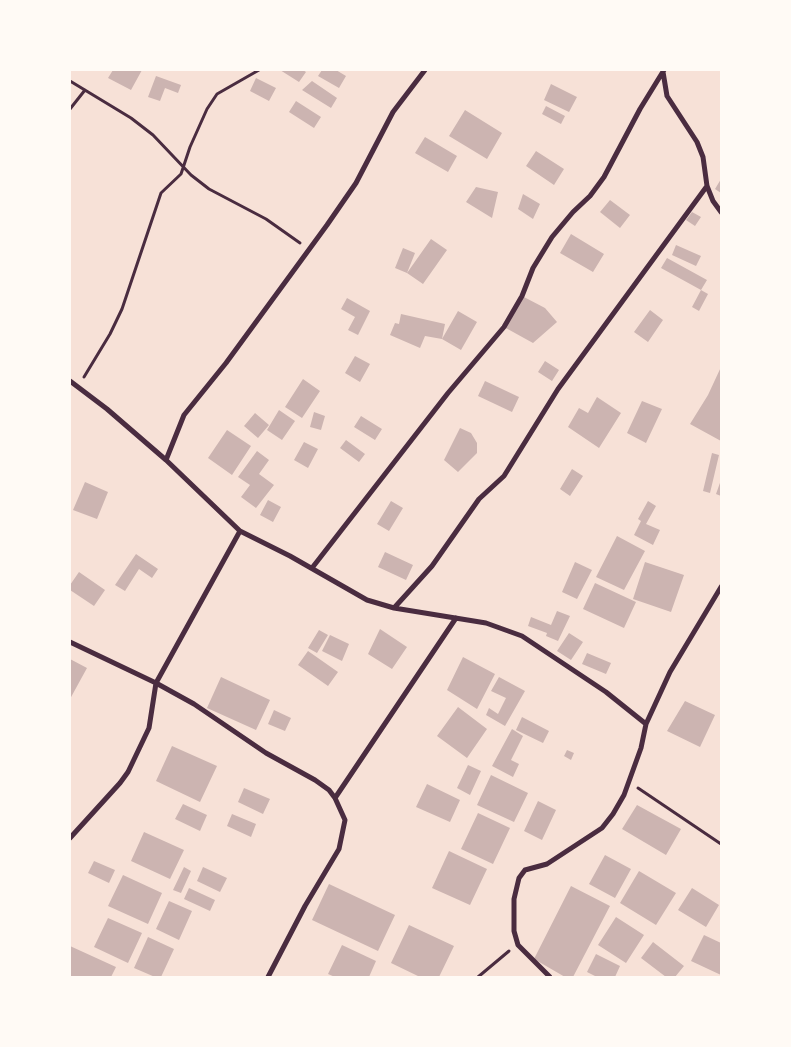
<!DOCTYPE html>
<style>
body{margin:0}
#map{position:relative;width:791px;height:1047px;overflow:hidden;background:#f7e1d7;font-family:"Nunito Sans",sans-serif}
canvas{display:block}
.frame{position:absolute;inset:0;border:71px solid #fffaf5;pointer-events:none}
</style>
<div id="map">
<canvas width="791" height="1047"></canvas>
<div class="frame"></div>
</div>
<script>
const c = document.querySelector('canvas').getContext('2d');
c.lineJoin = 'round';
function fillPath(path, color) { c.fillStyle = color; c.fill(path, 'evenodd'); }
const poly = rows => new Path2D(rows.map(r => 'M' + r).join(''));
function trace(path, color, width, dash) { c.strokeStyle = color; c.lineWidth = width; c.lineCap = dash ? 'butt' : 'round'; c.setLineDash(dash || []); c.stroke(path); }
fillPath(poly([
 [113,70,142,70,131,90,108,78],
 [280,70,303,70,306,72,299,82],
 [322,70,336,70,346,76,339,88,318,76],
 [156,76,181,85,178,93,165,88,160,101,148,97],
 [256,78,276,88,269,101,250,91],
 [312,81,337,98,331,108,302,90],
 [551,84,577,97,569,112,544,100],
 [296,101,321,117,314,128,289,112],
 [546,106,565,116,561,124,542,114],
 [465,110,502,133,487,159,449,136],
 [425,137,457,156,448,172,415,153],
 [536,151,564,169,554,185,526,166],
 [721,179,721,193,715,189],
 [476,187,498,192,492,218,466,202],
 [523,194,540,204,533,219,518,209],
 [610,200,630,215,620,228,600,212],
 [692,212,701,217,695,226,686,220],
 [571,234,604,254,593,272,560,253],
 [431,239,447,250,423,284,407,273],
 [676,245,701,256,696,266,672,255],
 [403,248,415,253,407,273,395,268],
 [667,258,707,280,701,290,661,268],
 [701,290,708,294,699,311,692,307],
 [522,296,545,308,557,322,533,343,504,327],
 [347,298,370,311,358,335,348,330,355,317,341,309],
 [650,310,663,320,648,342,634,332],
 [458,311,477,322,461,350,442,339],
 [401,314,445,324,442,339,425,336,420,348,390,335,395,323,399,324],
 [355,356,370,364,360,382,345,373],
 [545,361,559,370,552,381,538,372],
 [721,367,721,441,690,424,708,395],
 [303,379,320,391,302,418,285,407],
 [485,381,519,397,512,412,478,396],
 [597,397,621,413,599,448,568,427,579,408,588,413],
 [642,401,662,409,646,443,627,433],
 [279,410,295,421,282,440,267,430],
 [314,412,325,416,321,430,310,427],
 [255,413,269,425,258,438,244,426],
 [361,416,382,429,375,440,354,427],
 [460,428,471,433,477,443,477,453,458,472,444,460],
 [227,430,251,446,232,475,208,458],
 [346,440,365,454,359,462,340,448],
 [304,442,318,449,308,468,294,460],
 [257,451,269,460,259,474,274,485,256,508,241,497,250,485,238,477],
 [712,453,719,455,710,493,703,491],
 [572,469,583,476,570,496,560,489],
 [721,480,721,496,716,494],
 [85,482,108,492,97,519,73,510],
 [268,500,281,507,273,522,260,515],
 [391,501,403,508,389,531,377,524],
 [648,501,656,506,646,524,660,530,653,545,634,535,641,521,638,519],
 [617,536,645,551,624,590,596,577],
 [385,552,413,565,406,580,378,567],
 [136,554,158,569,152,578,139,569,125,591,115,585],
 [575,562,592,570,577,599,562,592],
 [645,562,684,575,671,612,633,599],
 [79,572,105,590,94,606,70,590,70,585],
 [595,583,636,602,624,628,583,609],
 [557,611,570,616,558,641,546,636,547,633,528,626,531,617,551,625],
 [380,629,407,647,392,669,368,654],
 [319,630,328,635,317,653,308,648],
 [569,633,583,642,571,660,557,651],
 [330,635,349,644,342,661,322,651],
 [308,651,338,672,328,686,298,665],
 [587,653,611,663,606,674,582,664],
 [463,657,495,674,477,709,447,690],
 [70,659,87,668,70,699],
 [221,677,270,700,256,730,207,708],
 [499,677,525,691,505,726,486,715,489,708,498,714,506,698,491,691],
 [685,701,715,715,700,747,667,731],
 [458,707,487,729,467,758,437,736],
 [274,710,291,718,285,731,268,724],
 [522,717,549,731,543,743,516,730],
 [512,729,523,736,511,760,519,764,513,777,492,766],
 [172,746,217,766,200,802,156,781],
 [567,750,574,753,571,760,564,756],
 [468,765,481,771,470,795,457,788],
 [491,775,528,793,514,822,477,805],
 [427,784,460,800,450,822,416,807],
 [244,788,270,799,263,814,238,802],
 [538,801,556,810,542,840,524,831],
 [183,804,207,815,200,831,175,819],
 [637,805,681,829,666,855,622,829],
 [478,813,510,828,493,864,461,849],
 [232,814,256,824,251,837,227,826],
 [144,832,184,850,170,879,131,861],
 [449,851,487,869,470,905,432,888],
 [605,855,631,869,615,898,589,884],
 [94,861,115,870,109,883,88,873],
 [184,867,191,871,181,893,173,890],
 [203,867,227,878,220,892,197,881],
 [639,871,676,893,656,925,620,903],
 [123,875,162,893,148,924,108,906],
 [329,884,395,915,378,951,312,920],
 [571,886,610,906,573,977,565,977,534,959],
 [189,888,215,900,210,911,184,899],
 [692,888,719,905,706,927,678,910],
 [169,901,192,911,179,940,156,929],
 [616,917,644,935,626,963,598,945],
 [108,918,142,933,128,963,94,947],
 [409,925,454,946,439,977,420,977,391,963],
 [704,935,721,943,721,975,691,961],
 [148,937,174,949,161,977,155,977,134,968],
 [653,942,684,966,675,977,666,977,641,958],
 [342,945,376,961,369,977,335,977,328,974],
 [70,946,116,967,111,977,70,977],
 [596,954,620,966,615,977,597,977,587,972]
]), '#ccb4b1');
trace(poly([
 [70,81,131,118,153,135,191,175,209,189,266,219,300,243],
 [70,109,85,90],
 [84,377,110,334,122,309,161,193,181,174,190,147,207,109,217,94,259,70],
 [638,788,721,844],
 [478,977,509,951]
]), '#4a2c40', 3);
trace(poly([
 [663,72,667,96,697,142,703,157,707,186,713,201,721,212],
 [70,381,107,409,166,460,240,531,290,556,367,600,394,608,486,623,522,636,606,692,646,724],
 [166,460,184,415,226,363,327,225,356,183,393,112,425,70],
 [312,568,448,393,504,327,522,296,533,268,552,237,573,212,590,196,604,177,640,109,664,70],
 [394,608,432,566,479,499,504,476,558,389,707,186],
 [70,642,156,683,194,704,266,753,315,780,329,790,335,798,345,820,339,849,305,906,268,977],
 [335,798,456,618],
 [70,838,120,783,128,772,149,728,156,683,240,531],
 [550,977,518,945,514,931,514,899,519,878,525,870,547,864,602,828,613,814,624,795,641,748,646,724,670,672,721,587]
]), '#4a2c40', 5);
</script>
